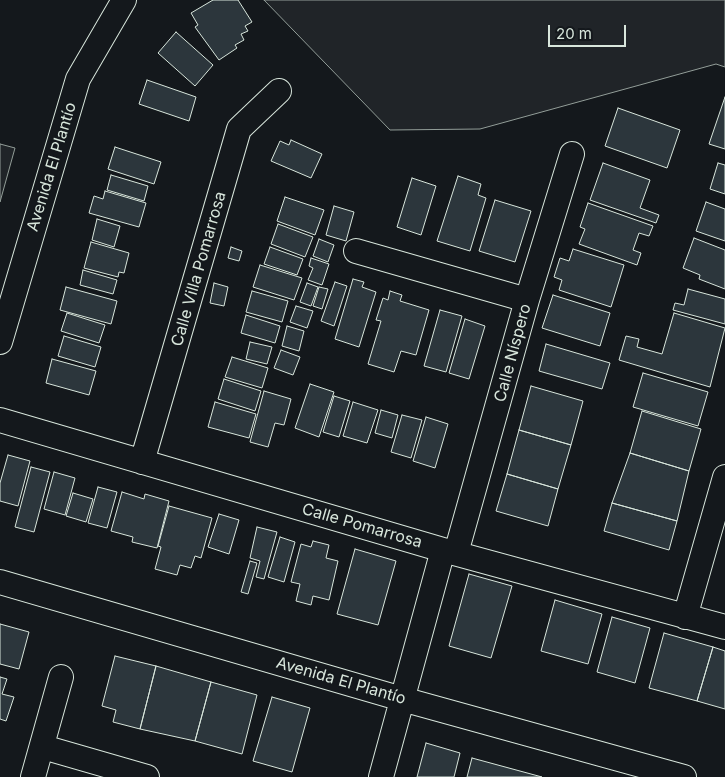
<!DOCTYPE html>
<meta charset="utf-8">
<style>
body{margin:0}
#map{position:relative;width:725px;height:777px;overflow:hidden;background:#14181c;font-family:Inter,sans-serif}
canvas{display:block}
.scale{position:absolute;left:548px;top:25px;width:78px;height:22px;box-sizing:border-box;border:2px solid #d8e6dc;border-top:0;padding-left:6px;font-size:15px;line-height:18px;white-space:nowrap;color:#d8e6dc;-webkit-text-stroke:4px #14181c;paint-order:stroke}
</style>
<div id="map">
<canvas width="725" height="777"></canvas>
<div class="scale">20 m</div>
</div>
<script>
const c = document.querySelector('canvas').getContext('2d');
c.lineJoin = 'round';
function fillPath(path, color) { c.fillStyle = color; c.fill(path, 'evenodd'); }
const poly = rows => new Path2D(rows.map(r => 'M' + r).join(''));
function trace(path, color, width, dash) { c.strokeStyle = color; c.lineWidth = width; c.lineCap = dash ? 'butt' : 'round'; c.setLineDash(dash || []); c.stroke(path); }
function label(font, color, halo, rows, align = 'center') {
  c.font = font + ' Inter,sans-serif'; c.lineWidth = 4; c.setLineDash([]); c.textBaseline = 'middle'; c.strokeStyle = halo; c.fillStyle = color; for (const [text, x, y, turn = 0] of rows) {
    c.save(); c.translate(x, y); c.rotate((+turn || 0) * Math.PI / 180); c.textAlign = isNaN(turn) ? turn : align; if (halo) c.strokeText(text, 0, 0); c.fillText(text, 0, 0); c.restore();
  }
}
const green = poly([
 [264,0,725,0,725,67,716,64,480,129,390,130,264,0],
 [0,144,15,148,0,202,0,144]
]);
fillPath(green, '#202428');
trace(green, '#939e99', 1);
const building = poly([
 [213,0,238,0,252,22,245,26,248,31,241,34,244,40,235,45,237,48,219,60,195,27,198,25,191,13,213,0],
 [176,32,213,65,195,86,158,53,176,32],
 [147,80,196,97,189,121,139,104,147,80],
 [725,97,725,149,709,144,725,97],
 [618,108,680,130,667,168,605,146,618,108],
 [291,140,322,154,311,178,271,161,280,141,289,145,291,140],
 [115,147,161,162,154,184,108,169,115,147],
 [603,163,650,180,640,208,659,215,656,223,590,200,603,163],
 [718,163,725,165,725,194,710,189,718,163],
 [111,175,148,186,144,201,107,190,111,175],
 [458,176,481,184,478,195,486,198,470,251,437,241,458,176],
 [412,178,436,186,421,235,397,227,412,178],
 [105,191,146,203,139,227,89,213,94,196,103,199,105,191],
 [285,197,324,210,315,235,277,221,285,197],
 [495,200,531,211,515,262,479,251,495,200],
 [706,202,725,209,725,241,696,231,706,202],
 [588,203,653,226,649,236,639,233,633,250,641,253,637,265,579,244,585,229,580,227,588,203],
 [334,206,354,212,346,241,326,235,334,206],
 [97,219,120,226,114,247,92,240,97,219],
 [278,224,313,237,305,257,271,244,278,224],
 [694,238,725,250,725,289,699,279,700,275,683,268,694,238],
 [319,239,334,245,328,262,313,256,319,239],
 [91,242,129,253,124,273,119,272,118,277,84,268,91,242],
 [231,247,242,251,239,261,228,258,231,247],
 [270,247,303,259,297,275,264,264,270,247],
 [573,249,624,265,611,307,559,290,562,280,554,277,560,258,569,261,573,249],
 [311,258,329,264,322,285,308,280,313,268,309,266,311,258],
 [260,265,302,278,294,300,253,287,260,265],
 [83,270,117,280,113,294,80,285,83,270],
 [353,279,364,282,362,287,376,292,359,347,335,339,353,279],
 [335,282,347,286,334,326,321,321,335,282],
 [214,283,228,287,224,306,210,303,214,283],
 [307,283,318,287,311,306,300,302,307,283],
 [66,287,117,301,111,324,60,310,66,287],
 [319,287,328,289,322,309,313,306,319,287],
 [688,289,725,299,725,324,673,310,675,303,684,305,688,289],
 [252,291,288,301,282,322,246,312,252,291],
 [390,291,402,295,400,301,429,310,416,355,401,351,394,372,368,364,381,321,376,320,383,298,388,300,390,291],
 [553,295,610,313,600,346,542,328,553,295],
 [296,306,313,311,307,328,290,322,296,306],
 [440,310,462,316,446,372,424,366,440,310],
 [67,313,105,325,99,343,61,331,67,313],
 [674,313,725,328,710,387,619,360,626,336,639,339,637,347,662,354,674,313],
 [246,315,280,326,275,343,241,333,246,315],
 [465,319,485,326,469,379,449,373,465,319],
 [287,326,304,331,299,351,282,346,287,326],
 [64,336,101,347,95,367,58,356,64,336],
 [250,342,272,347,267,364,246,359,250,342],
 [546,344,610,363,602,389,539,371,546,344],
 [281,350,300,357,293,375,274,368,281,350],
 [232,357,268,368,262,388,225,377,232,357],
 [52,359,96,371,89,395,46,383,52,359],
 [643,373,708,392,698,426,633,407,643,373],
 [224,379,261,391,255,411,218,399,224,379],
 [310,384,334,392,319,437,295,428,310,384],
 [531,386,583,401,571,445,519,430,531,386],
 [264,391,291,399,284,425,275,423,268,447,250,442,264,391],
 [334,396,350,401,339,437,323,432,334,396],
 [215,402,256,414,249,438,208,427,215,402],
 [353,402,378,410,367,443,343,436,353,402],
 [381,410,398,415,392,438,375,433,381,410],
 [642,411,701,429,689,471,630,453,642,411],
 [402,415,422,420,411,458,391,452,402,415],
 [426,417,448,424,435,468,413,461,426,417],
 [519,430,571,445,558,489,507,474,519,430],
 [630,453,689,471,677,521,612,503,630,453],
 [8,455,30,461,18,506,0,501,0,483,8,455],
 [31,467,50,472,34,532,15,527,31,467],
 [54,472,75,478,65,515,44,509,54,472],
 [507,474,558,489,548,526,496,511,507,474],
 [98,487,117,492,107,528,88,523,98,487],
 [122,492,144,499,145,494,169,501,157,548,132,542,133,537,111,531,122,492],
 [73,493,93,499,86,522,66,516,73,493],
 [612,503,677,521,669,550,604,531,612,503],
 [169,506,212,518,201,558,195,556,191,568,180,565,177,575,155,569,161,547,158,546,169,506],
 [219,514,239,520,229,554,208,547,219,514],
 [257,527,277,532,264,579,256,577,260,561,250,558,257,527],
 [280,537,295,542,284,582,268,577,280,537],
 [313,541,329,545,326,558,338,561,329,600,313,596,311,605,296,601,300,584,291,582,301,544,311,547,313,541],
 [355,549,396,561,378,625,337,614,355,549],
 [250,561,257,563,248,594,241,592,250,561],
 [469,574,512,586,491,658,449,646,469,574],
 [555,600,602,614,588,664,541,651,555,600],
 [612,617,650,628,635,683,597,672,612,617],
 [0,624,29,632,19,669,0,664,0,624],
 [664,633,713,647,697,701,649,688,664,633],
 [713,647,725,651,725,709,697,701,713,647],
 [115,656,156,666,140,729,113,722,116,710,102,706,115,656],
 [156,666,211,682,195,741,140,729,156,666],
 [0,677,7,679,2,694,14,697,6,721,0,719,0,677],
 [211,682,257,695,242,754,195,741,211,682],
 [272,697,310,708,292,772,253,761,272,697],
 [426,743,460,753,454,777,417,777,426,743],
 [472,758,542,777,467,777,472,758]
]);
fillPath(building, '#2c363c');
trace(building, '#d8e6dc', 1);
const minor = poly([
 [356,251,527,300],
 [0,342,78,79,124,0],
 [0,420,443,550,725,627],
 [142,462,239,129,279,91],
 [456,553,527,300,572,154],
 [0,582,402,699,684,777],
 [685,617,725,477],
 [43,747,147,777],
 [33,777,61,677],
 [381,777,443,550]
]);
trace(minor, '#d8e6dc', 26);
trace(minor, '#14181c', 24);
label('16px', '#d8e6dc', '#14181c', [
 ["Avenida El Plantío",52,167,-73],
 ["Calle Villa Pomarrosa",199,269,-74],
 ["Calle Níspero",513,353,-75],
 ["Calle Pomarrosa",362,526,16],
 ["Avenida El Plantío",341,681,16]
]);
</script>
